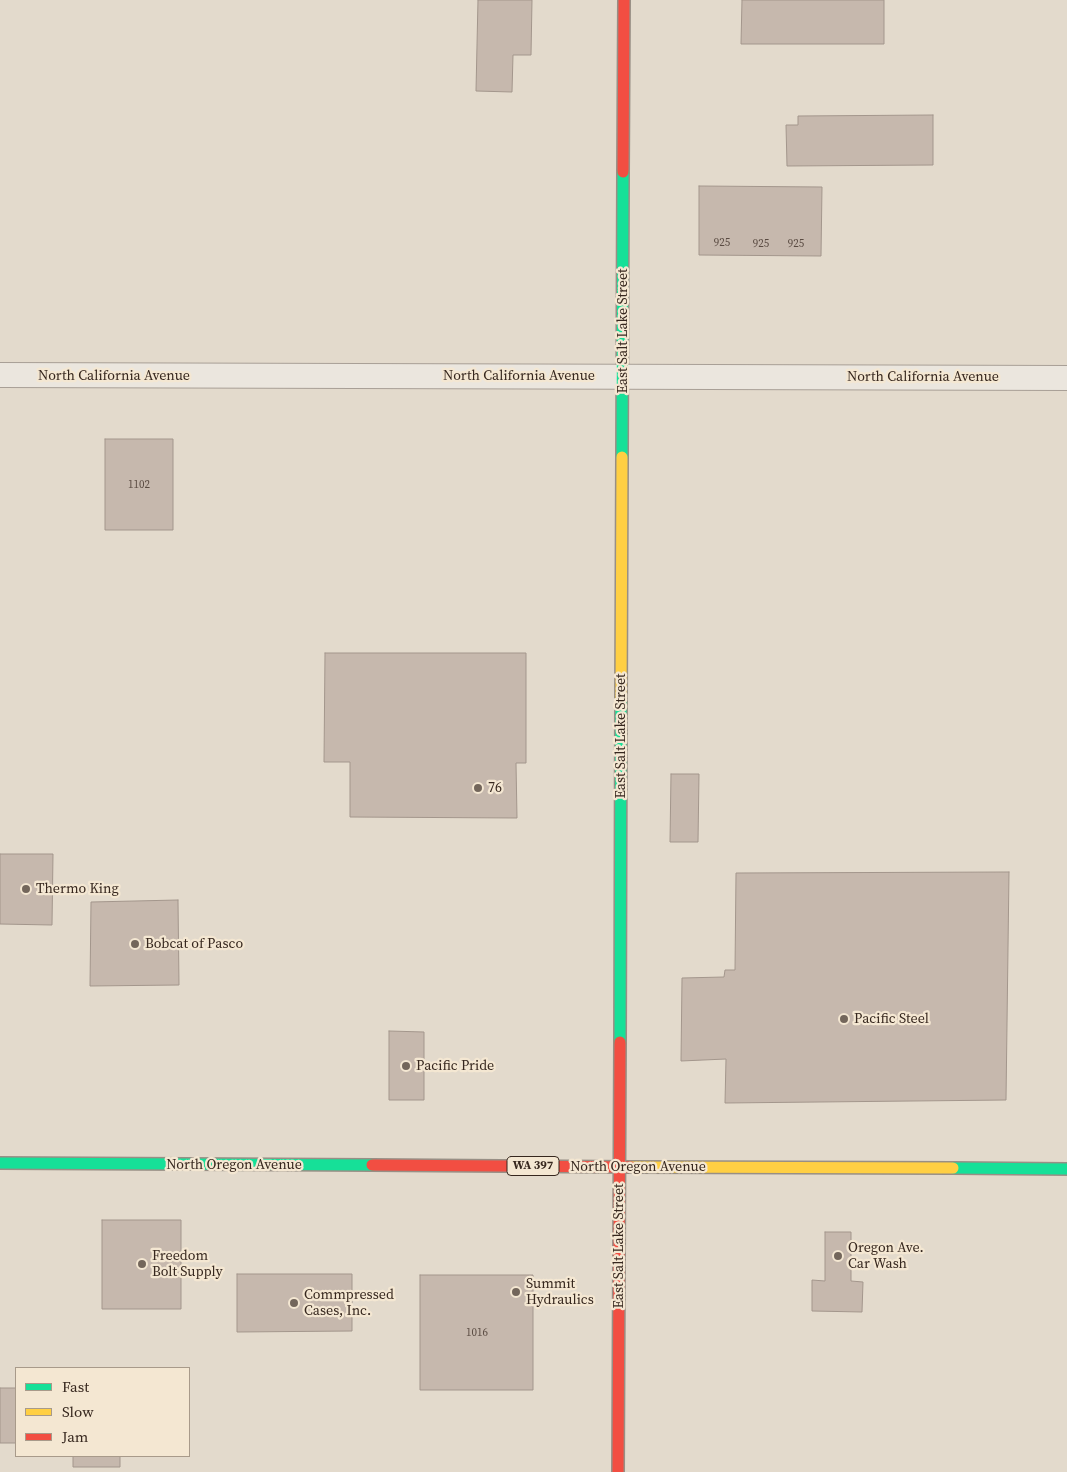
<!DOCTYPE html>
<style>
body{margin:0}
#map{position:relative;width:1067px;height:1472px;overflow:hidden;background:#e3dacc;font-family:"Source Serif 4",serif}
canvas{display:block}
.legend{position:absolute;left:15px;top:1367px;width:175px;height:90px;box-sizing:border-box;background:#f4e7d2;border:1px solid #a89a8a;margin:0;padding:6px 9px;list-style:none;font-size:15px;color:#36271e}
.legend li{display:flex;align-items:center;gap:10px;height:25px}
.legend b{width:25px;border:1px solid #a89a8a}
</style>
<div id="map">
<canvas width="1067" height="1472"></canvas>
<ul class="legend">
<li><b style="height:6px;background:#16e098"></b>Fast</li>
<li><b style="height:6px;background:#ffcf43"></b>Slow</li>
<li><b style="height:6px;background:#f24e42"></b>Jam</li>
</ul>
</div>
<script>
const c = document.querySelector('canvas').getContext('2d');
c.lineJoin = 'round';
function fillPath(path, color) { c.fillStyle = color; c.fill(path, 'evenodd'); }
const poly = rows => new Path2D(rows.map(r => 'M' + r).join(''));
function trace(path, color, width, dash) { c.strokeStyle = color; c.lineWidth = width; c.lineCap = dash ? 'butt' : 'round'; c.setLineDash(dash || []); c.stroke(path); }
function label(font, color, halo, rows, align = 'center') {
  c.font = font + ' "Source Serif 4",serif'; c.lineWidth = 4.5; c.setLineDash([]); c.textBaseline = 'middle'; c.strokeStyle = halo; c.fillStyle = color; for (const [text, x, y, turn = 0] of rows) {
    c.save(); c.translate(x, y); c.rotate((+turn || 0) * Math.PI / 180); c.textAlign = isNaN(turn) ? turn : align; if (halo) c.strokeText(text, 0, 0); c.fillText(text, 0, 0); c.restore();
  }
}
const building = poly([
 [478,0,532,0,531,55,513,55,512,92,476,91,478,0],
 [742,0,884,0,884,44,741,44,742,0],
 [933,115,933,165,787,166,786,125,798,125,798,116,933,115],
 [699,186,822,187,821,256,699,255,699,186],
 [105,439,173,439,173,530,105,530,105,439],
 [325,653,526,653,526,763,516,763,517,818,350,817,350,762,324,762,325,653],
 [671,774,699,774,698,842,670,842,671,774],
 [0,854,53,854,52,925,0,924,0,854],
 [1009,872,1006,1100,725,1103,726,1059,681,1061,682,978,724,977,725,970,735,970,736,873,1009,872],
 [178,900,179,985,90,986,91,902,178,900],
 [389,1031,424,1032,424,1100,389,1100,389,1031],
 [102,1220,181,1220,181,1309,102,1309,102,1220],
 [825,1232,851,1232,851,1281,863,1282,862,1312,812,1311,812,1280,825,1281,825,1232],
 [237,1274,352,1274,352,1331,237,1332,237,1274],
 [420,1275,533,1275,533,1390,420,1390,420,1275],
 [0,1388,16,1388,16,1443,0,1443,0,1388],
 [73,1456,120,1456,120,1467,73,1467,73,1456]
]);
fillPath(building, '#c6b8ad');
trace(building, '#a3968c', 1);
const street = poly([
 [0,375,1067,378]
]);
const fast = poly([
 [622,457,623,172],
 [620,1042,621,700],
 [0,1163,372,1165],
 [953,1168,1067,1169]
]);
const slow = poly([
 [621,700,622,457],
 [631,1167,953,1168]
]);
const jam = poly([
 [623,172,624,0],
 [372,1165,631,1167],
 [618,1472,620,1042]
]);
trace(street, '#a89f96', 26);
trace(fast, '#988f85', 14);
trace(slow, '#988f85', 14);
trace(jam, '#988f85', 14);
trace(street, '#ebe6de', 24);
trace(fast, '#16e098', 11);
trace(slow, '#ffcf43', 11);
trace(jam, '#f24e42', 11);
for (const [x, y, r, color] of [
 [478,788,5,"#73665b"],
 [26,889,5,"#73665b"],
 [135,944,5,"#73665b"],
 [844,1019,5,"#73665b"],
 [406,1066,5,"#73665b"],
 [838,1256,5,"#73665b"],
 [142,1264,5,"#73665b"],
 [516,1292,5,"#73665b"],
 [294,1303,5,"#73665b"]
]) { const dot = new Path2D(); dot.arc(x, y, r, 0, 2 * Math.PI); c.fillStyle = color; c.fill(dot); trace(dot, '#f4e7d2', 2); }
label('11px', '#5a4b42', null, [
 ["925",722,243],
 ["925",761,244],
 ["925",796,244],
 ["1102",139,485],
 ["1016",477,1333]
]);
for (const [x, y, w] of [
 [533,1166,52]
]) { const box = new Path2D(); box.roundRect(x - w / 2, y - 9.5, w, 19, 4); c.fillStyle = '#f4e7d2'; c.fill(box); trace(box, '#36271e', 1); }
label('bold 12px', '#36271e', null, [
 ["WA 397",533,1166]
]);
label('14px', '#36271e', '#f4e7d2', [
 ["East Salt Lake Street",623,331,-90],
 ["North California Avenue",114,376],
 ["North California Avenue",519,376],
 ["North California Avenue",923,377],
 ["East Salt Lake Street",621,736,-90],
 ["North Oregon Avenue",234,1165],
 ["North Oregon Avenue",638,1167],
 ["East Salt Lake Street",619,1246,-90]
]);
label('14px', '#36271e', '#f4e7d2', [
 ["76",488,788],
 ["Thermo King",36,889],
 ["Bobcat of Pasco",145,944],
 ["Pacific Steel",854,1019],
 ["Pacific Pride",416,1066],
 ["Oregon Ave.",848,1248],
 ["Car Wash",848,1264],
 ["Freedom",152,1256],
 ["Bolt Supply",152,1272],
 ["Summit",526,1284],
 ["Hydraulics",526,1300],
 ["Commpressed",304,1295],
 ["Cases, Inc.",304,1311]
], 'left');
</script>
